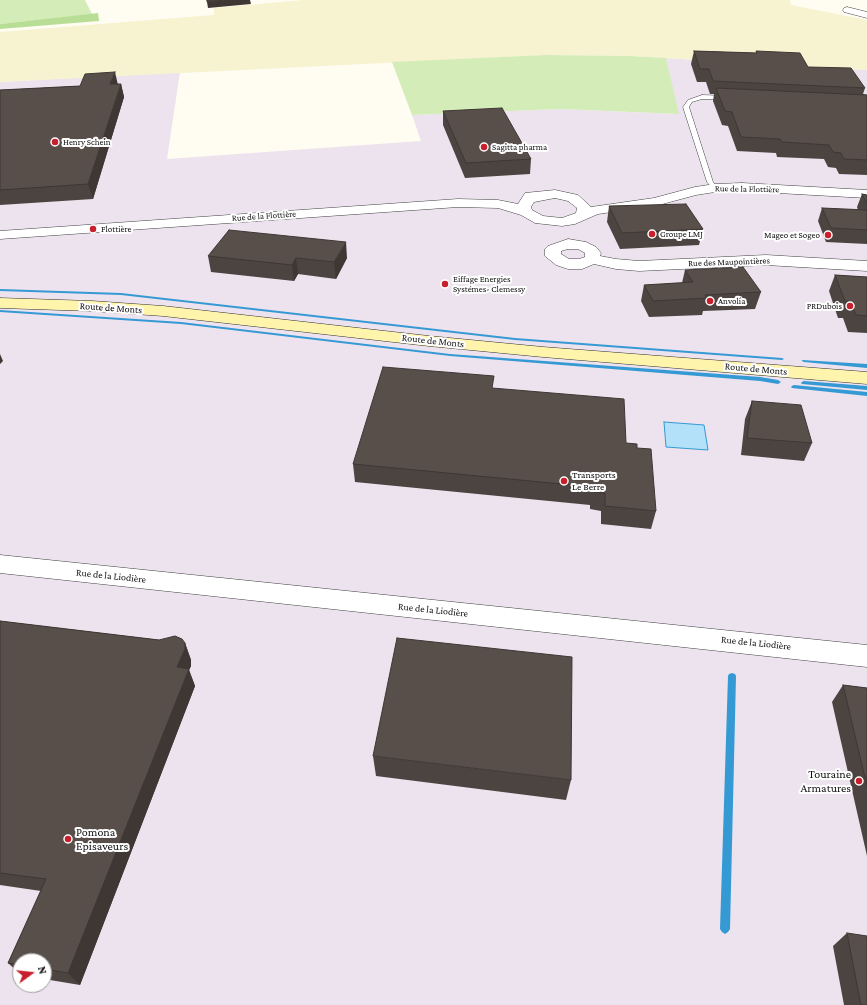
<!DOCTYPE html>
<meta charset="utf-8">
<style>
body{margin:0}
#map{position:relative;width:867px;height:1005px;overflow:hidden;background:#fffcf1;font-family:"Crimson Pro",serif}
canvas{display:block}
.north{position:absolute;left:12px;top:953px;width:40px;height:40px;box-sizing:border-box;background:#fff;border:1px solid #9f9f9f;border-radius:50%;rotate:75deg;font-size:11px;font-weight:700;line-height:16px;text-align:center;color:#0f0f0f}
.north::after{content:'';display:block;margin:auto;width:14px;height:18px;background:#c71f2b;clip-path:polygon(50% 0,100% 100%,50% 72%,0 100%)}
</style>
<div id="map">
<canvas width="867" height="1005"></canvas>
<div class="north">N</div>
</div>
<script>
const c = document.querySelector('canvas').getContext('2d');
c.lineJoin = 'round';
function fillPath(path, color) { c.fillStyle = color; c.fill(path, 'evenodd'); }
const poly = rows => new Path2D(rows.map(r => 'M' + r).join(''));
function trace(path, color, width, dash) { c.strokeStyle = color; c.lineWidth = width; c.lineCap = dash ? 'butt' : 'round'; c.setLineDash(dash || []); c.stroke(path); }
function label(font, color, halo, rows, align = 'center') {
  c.font = font + ' "Crimson Pro",serif'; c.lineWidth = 4; c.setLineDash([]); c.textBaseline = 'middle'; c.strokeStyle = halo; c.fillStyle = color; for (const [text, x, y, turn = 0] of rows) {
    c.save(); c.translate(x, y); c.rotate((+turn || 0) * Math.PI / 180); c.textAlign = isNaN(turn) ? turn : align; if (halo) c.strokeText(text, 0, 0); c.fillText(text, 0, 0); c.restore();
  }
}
fillPath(poly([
 [666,58,867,70,867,1005,0,1005,0,82,180,72,167,159,421,141,412,115,560,109,678,114],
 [20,961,44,961,44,985,20,985]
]), '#ece3ee');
fillPath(poly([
 [304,0,790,0,791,5,867,20,867,70,630,56,545,55,0,82,0,32,214,15,214,8]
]), '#f7f2cf');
fillPath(poly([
 [0,0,85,0,92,14,0,24],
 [545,55,630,56,666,58,679,114,560,109,412,115,392,62]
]), '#d4ecb8');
fillPath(poly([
 [98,13,99,21,0,29,0,24]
]), '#b8de96');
const water = poly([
 [664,422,704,425,708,450,666,447,664,422]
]);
fillPath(water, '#b2e1f9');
trace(water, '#3599d4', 1);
fillPath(poly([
 [0,289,121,293,515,338,782,358,784,359,782,360,515,340,121,295,0,291,0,289],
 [0,310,181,322,450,354,760,377,778,380,781,382,778,384,760,381,450,356,181,324,0,312,0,310],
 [802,360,867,364,867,368,804,362,802,361,802,360],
 [804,381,867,386,867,390,802,384,801,383,802,382,804,381],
 [794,385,867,392,867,396,792,388,791,387,792,386,794,385],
 [732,673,735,674,736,676,730,929,728,932,725,934,722,932,720,929,728,676,729,674,732,673]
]), '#3599d4');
const service = poly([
 [702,95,729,96,732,98,729,100,702,99,692,102,689,107,713,182,718,188,715,190,713,189,707,182,683,107,688,100,702,95]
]);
const minor = poly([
 [847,7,867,12,867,18,844,12,843,10,844,8,847,7],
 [742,183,867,190,867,198,742,191,715,192,696,195,655,206,598,214,575,224,562,226,535,223,521,215,498,208,458,207,0,239,0,231,458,199,498,200,518,204,525,193,555,190,578,195,591,207,654,198,695,187,715,184,742,183],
 [555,198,568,201,577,208,576,213,562,218,543,216,532,210,531,207,534,202,555,198],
 [568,239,586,242,596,247,601,253,600,256,616,259,639,261,766,255,867,261,867,271,766,265,639,271,616,269,594,264,582,269,568,269,556,265,545,256,545,249,548,246,568,239],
 [568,249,578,249,585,253,585,257,579,259,569,259,561,254,561,251,568,249],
 [0,555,867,645,867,667,0,573,0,555]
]);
const secondary = poly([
 [0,298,92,301,163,306,429,336,543,347,867,372,867,384,543,357,429,346,163,316,92,311,0,308,0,298]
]);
trace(service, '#424242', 1);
trace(minor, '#424242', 1);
trace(secondary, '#313131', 1);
fillPath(service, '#fff');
fillPath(minor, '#fff');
fillPath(secondary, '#fff4ac');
fillPath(poly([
 [694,51,756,53,756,51,808,67,865,88,863,94,867,95,867,175,839,174,836,168,828,167,824,159,777,157,776,153,737,151,728,126,722,125,713,101,714,94,710,94,706,82,697,82,691,64],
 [121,84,124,97,93,199,0,205,0,90],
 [443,111,531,159,530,174,465,178,443,125],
 [862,194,867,195,867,244,826,242,818,221,822,208,858,210,857,207],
 [609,206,703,229,699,245,620,249,607,222],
 [208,256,347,258,336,279,298,274,294,281,211,272],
 [685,270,761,292,755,309,703,311,702,315,649,317,641,301,644,285,682,283],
 [835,275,867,277,867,333,848,332,843,318,838,318,829,291],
 [493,388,626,443,637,448,656,511,651,529,601,524,601,511,590,509,590,505,355,482,353,464],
 [752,401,812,443,804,461,741,455,745,419],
 [0,621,185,643,191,660,191,666,189,670,195,686,80,985,44,979,44,961,20,961,20,974,8,963,41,891,0,885],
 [843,685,867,688,867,856,832,702],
 [373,756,571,780,566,800,376,776],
 [847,933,867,1005,844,1005,833,946]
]), '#4c4440');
fillPath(poly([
 [225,0,250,0,251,4,208,8,207,2],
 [115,72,118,85,110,84],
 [121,84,124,97,93,199,88,184],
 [346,242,347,258,336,279,334,262],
 [296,258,298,274,294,281,292,265],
 [0,354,3,361,0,364],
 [185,643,191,660,191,666,189,670,195,686,80,985,68,973,177,667]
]), '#3e3734');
const building = poly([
 [207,0,225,0,207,2,207,0],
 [694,51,757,53,756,51,800,53,808,67,851,68,865,88,713,81,709,69,700,69,694,51],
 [115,72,110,84,121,84,88,184,0,190,0,90,80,86,85,74,115,72],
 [716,88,867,95,867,160,844,159,841,153,833,152,829,145,782,142,780,139,741,137,732,112,725,111,716,88],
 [502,108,531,159,466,163,443,111,502,108],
 [862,194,867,195,867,204,862,194],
 [686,204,703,229,622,233,609,206,686,204],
 [822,208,867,210,867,230,831,228,822,208],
 [229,230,346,242,334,262,296,258,292,265,208,256,229,230],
 [743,267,761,292,705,295,707,298,653,301,644,285,693,282,685,270,743,267],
 [835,275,867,277,867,316,856,315,850,301,845,301,835,275],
 [383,367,494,376,492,388,624,399,626,443,637,444,637,448,651,449,656,511,605,506,605,493,593,492,593,487,353,464,383,367],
 [752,401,801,405,812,443,747,438,752,401],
 [0,621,159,640,175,636,182,639,185,643,185,649,177,667,189,669,68,973,44,969,44,961,20,961,20,965,8,963,46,879,0,873,0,621],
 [397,638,572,657,571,780,373,756,397,638],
 [843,685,867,688,867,786,843,685],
 [847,933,867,936,867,1005,861,1005,847,933]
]);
fillPath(building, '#584f4a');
trace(building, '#3e3734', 1);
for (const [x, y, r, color] of [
 [55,142,4,"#c71f2b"],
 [484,147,4,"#c71f2b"],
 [93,229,4,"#c71f2b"],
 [652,234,4,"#c71f2b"],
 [828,235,4,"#c71f2b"],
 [445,284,4,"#c71f2b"],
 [710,301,4,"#c71f2b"],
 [850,306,4,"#c71f2b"],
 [564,481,4,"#c71f2b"],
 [859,781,4,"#c71f2b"],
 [68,839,4,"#c71f2b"]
]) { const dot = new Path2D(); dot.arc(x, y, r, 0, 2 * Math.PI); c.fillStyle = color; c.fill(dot); trace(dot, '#fff', 1.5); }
label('9px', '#0f0f0f', '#fff', [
 ["Henry Schein",63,142],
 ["Sagitta pharma",492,147],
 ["Flottière",101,229],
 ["Groupe LMJ",660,234],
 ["Mageo et Sogeo",820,235,"right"],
 ["Eiffage Energies",453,279],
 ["Systémes- Clemessy",453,289],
 ["Anvolia",718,301],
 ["PRDubois",842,306,"right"]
], 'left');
label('9px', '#0f0f0f', '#fff', [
 ["Rue de la Flottière",747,189,1],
 ["Rue de la Flottière",264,216,-4],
 ["Rue des Maupointières",729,262,-2]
]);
label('10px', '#0f0f0f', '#fff', [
 ["Route de Monts",111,308,4],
 ["Route de Monts",433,341,6],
 ["Route de Monts",756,369,5],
 ["Rue de la Liodière",111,576,6],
 ["Rue de la Liodière",433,610,6],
 ["Rue de la Liodière",756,643,6]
]);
label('10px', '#0f0f0f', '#fff', [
 ["Transports",572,475],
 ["Le Berre",572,487]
], 'left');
label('12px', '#0f0f0f', '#fff', [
 ["Touraine",851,774],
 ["Armatures",851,788],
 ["Pomona",76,832,"left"],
 ["Episaveurs",76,846,"left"]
], 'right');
</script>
